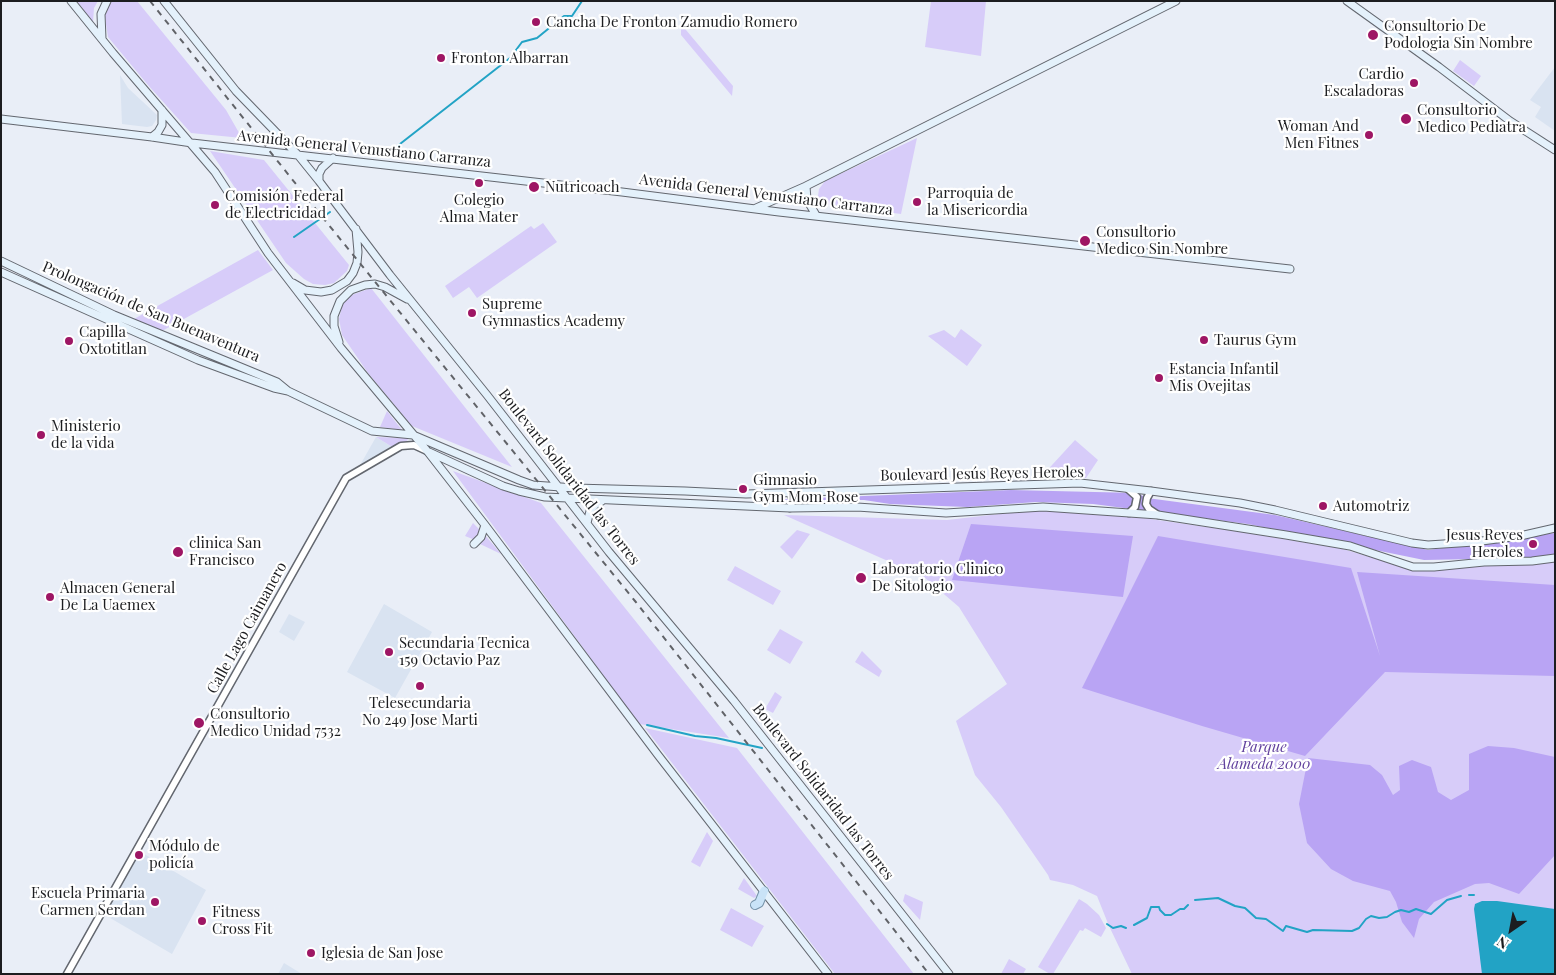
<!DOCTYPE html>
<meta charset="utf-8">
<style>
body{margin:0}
#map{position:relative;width:1556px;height:975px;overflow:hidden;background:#e9eef7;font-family:"Playfair Display",serif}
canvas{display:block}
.frame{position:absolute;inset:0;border:2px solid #1c1d20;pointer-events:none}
.north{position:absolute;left:1486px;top:905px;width:50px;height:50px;-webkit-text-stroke:4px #fff;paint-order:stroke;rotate:213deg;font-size:14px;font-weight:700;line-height:20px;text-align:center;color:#1c1d20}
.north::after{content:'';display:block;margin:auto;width:18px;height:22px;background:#1c1d20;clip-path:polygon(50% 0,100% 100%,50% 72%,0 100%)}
</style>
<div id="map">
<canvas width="1556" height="975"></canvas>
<div class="frame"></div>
<div class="north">N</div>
</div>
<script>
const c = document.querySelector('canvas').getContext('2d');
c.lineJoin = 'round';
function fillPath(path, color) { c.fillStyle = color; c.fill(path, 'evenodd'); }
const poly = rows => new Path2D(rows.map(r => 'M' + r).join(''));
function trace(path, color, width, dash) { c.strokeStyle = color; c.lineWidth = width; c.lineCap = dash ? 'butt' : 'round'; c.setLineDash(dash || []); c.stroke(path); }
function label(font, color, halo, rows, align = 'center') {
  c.font = font + ' "Playfair Display",serif'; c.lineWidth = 4.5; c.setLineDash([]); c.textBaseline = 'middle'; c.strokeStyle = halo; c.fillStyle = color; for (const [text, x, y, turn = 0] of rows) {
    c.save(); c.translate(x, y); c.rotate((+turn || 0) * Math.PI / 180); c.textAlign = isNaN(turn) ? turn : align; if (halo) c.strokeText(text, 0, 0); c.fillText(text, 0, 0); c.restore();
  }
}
fillPath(poly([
 [1555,67,1555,131,1535,117,1541,107,1530,100],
 [120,75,128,88,157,115,156,120,152,126,147,127,122,124],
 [376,437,394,448,359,467],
 [384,604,432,632,395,698,347,672],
 [289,614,305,622,294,641,279,632],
 [139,851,206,890,172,954,105,915],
 [284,963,302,974,278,974]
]), '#d9e3f1');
fillPath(poly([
 [77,1,98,1,94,8,93,22],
 [110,1,137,1,226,110,242,138,191,133,148,85,108,37,104,11],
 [931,1,986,1,981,56,925,47],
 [681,24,733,86,732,96,681,35],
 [1460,60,1481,76,1474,86,1453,71],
 [917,138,901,214,817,203,819,189,825,181],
 [210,151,264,160,349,265,347,271,334,283,325,285,313,284,304,279,286,263],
 [800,193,804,205,782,203],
 [543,223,557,242,477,298,469,287,453,298,445,286,531,226,534,229],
 [258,250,273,270,162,331,134,319],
 [371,288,512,467,412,426,368,373,342,335,339,319,342,306,349,296],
 [961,329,982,345,967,366,928,336,944,330,955,338],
 [387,411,402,430,380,427],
 [376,437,407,438,408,440,394,448],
 [1075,440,1098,460,1086,478,1041,477],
 [453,471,541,503,729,738,639,724],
 [1043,509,1143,518,1242,532,1343,549,1413,570,1485,563,1537,564,1555,560,1555,974,1132,974,1109,926,1097,896,1073,885,1050,880,1048,875,1001,807,975,775,956,721,1007,684,959,607,924,577,784,515,947,520],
 [473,523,482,532,475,540,465,536],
 [797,530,810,534,792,559,780,547],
 [485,535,501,554,480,544],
 [735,566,781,591,773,605,727,580],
 [780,629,803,642,790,664,767,650],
 [862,651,882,671,879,677,855,662],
 [775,692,782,697,773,713,765,709],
 [645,728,737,748,914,974,835,974],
 [707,832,713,841,700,867,691,862],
 [744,878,757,896,754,898,738,889],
 [905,894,923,902,920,920,903,901],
 [1079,899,1087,904,1099,915,1106,928,1101,937,1085,928,1083,931,1080,930,1053,974,1050,974,1038,967],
 [731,908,764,926,752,947,720,930],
 [1009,959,1026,969,1023,974,1001,974]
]), '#d7ccf9');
fillPath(poly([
 [1011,490,1137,493,1147,498,1275,515,1428,550,1555,533,1555,554,1527,558,1424,560,1248,524,1093,504,1036,502,967,507,890,504,864,500,766,500],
 [971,524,1133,536,1123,597,952,580],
 [1158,536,1351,568,1380,656,1357,572,1555,585,1555,676,1385,672,1305,756,1202,726,1082,688],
 [1488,746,1514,748,1555,757,1555,855,1519,894,1489,883,1475,884,1434,902,1419,919,1414,938,1402,922,1396,902,1390,891,1353,881,1331,869,1307,843,1299,804,1308,758,1370,765,1382,775,1393,795,1400,790,1399,766,1412,760,1431,767,1438,792,1451,800,1469,790,1469,754]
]), '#b9a4f4');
fillPath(poly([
 [1482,901,1497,901,1555,909,1555,974,1482,974,1474,909,1475,904]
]), '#22a3c5');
trace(poly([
 [391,151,510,58,522,42,537,38,564,16,572,16,582,1],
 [294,237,330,212],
 [647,725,695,736,716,738,762,748],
 [1469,895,1474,895],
 [1195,900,1218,898,1235,906,1245,908,1256,918,1266,919,1283,931,1286,926,1307,932,1313,930,1352,931,1359,928,1366,919,1371,916,1379,918,1387,917,1395,912,1401,910,1409,912,1416,909,1431,914,1447,900,1461,896],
 [1107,924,1113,928,1121,926,1126,928],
 [1134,925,1147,918,1151,907,1159,907,1160,910,1165,915,1171,915,1180,909,1184,909,1188,905]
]), '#22a3c5', 2);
const tertiary = poly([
 [1128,489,1137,497,1135,507,1129,513],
 [1151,491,1147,498,1146,504,1149,509,1158,515],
 [790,508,793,500,790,493],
 [67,974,346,478,401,446,414,445,427,451]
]);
const secondary = poly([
 [71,1,113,53,215,172,268,253,341,348,428,452,485,525,658,755,828,974],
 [164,1,236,91,298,155,319,181,390,275,487,395,609,552,734,701,949,974],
 [1347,1,1439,67,1510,121,1555,150],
 [102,39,101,14,107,1],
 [1,119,152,137,192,143,622,192,779,212,1290,269],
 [152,137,158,132,162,125,162,110],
 [319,180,319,174,322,168,333,158],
 [806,186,807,200,816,215],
 [756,208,806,186,1176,1],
 [1,261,114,315,277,382,288,391,372,431,413,435,519,480,533,485,575,488,685,491,746,494,1080,483,1151,491,1240,503,1275,510,1412,543,1428,545,1474,542,1520,536,1555,528],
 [1,272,198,360,274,388,288,391],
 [293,283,305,290,321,292,332,290,347,281,353,273,357,263,358,252,356,229],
 [339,342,334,326,334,316,340,301,351,290,365,285,375,284,385,287,407,299],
 [429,452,503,486,519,491,545,497,790,508,857,507,946,513,1043,507,1158,515,1286,535,1350,546,1413,567,1434,567,1484,562,1532,561,1555,558],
 [587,523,590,511,596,504,602,501],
 [474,544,481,537,485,525]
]);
const primary = poly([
 [755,905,759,903,764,891]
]);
trace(tertiary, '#63676f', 9);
trace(secondary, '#63676f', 9);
trace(primary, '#7592a8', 10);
trace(tertiary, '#fff', 6);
trace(secondary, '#e4f1fb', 7);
trace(primary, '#c9e3f7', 8);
trace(poly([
 [150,1,319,213,635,601,929,974]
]), '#616368', 2, [6, 6]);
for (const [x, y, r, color] of [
 [536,22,5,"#9e1664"],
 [1373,35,6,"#9e1664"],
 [441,58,5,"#9e1664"],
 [1414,83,5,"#9e1664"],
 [1406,119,6,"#9e1664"],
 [1369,135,5,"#9e1664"],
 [479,183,5,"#9e1664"],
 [534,187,6,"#9e1664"],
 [917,202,5,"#9e1664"],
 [215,205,5,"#9e1664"],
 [1085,241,6,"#9e1664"],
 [472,313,5,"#9e1664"],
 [1204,340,5,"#9e1664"],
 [69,341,5,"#9e1664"],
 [1159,378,5,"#9e1664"],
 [41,435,5,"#9e1664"],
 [743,489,5,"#9e1664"],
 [1323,506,5,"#9e1664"],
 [1533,544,5,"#9e1664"],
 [178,552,6,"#9e1664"],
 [861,578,6,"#9e1664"],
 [50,597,5,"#9e1664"],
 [389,652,5,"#9e1664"],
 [420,686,5,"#9e1664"],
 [199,723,6,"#9e1664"],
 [139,855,5,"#9e1664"],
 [155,902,5,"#9e1664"],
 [202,921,5,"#9e1664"],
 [311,953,5,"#9e1664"]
]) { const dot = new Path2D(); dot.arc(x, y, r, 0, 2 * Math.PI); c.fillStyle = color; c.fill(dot); trace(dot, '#fff', 2); }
label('15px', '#1c1d20', '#fff', [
 ["Cancha De Fronton Zamudio Romero",546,22],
 ["Consultorio De",1384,26],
 ["Podologia Sin Nombre",1384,43],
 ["Fronton Albarran",451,58],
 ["Cardio",1404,74,"right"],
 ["Escaladoras",1404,91,"right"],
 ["Consultorio",1417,110],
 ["Medico Pediatra",1417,127],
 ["Woman And",1359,126,"right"],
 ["Men Fitnes",1359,143,"right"],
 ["Nutricoach",545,187],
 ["Parroquia de",927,193],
 ["la Misericordia",927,210],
 ["Comisión Federal",225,196],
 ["de Electricidad",225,213],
 ["Colegio",479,200,"center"],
 ["Alma Mater",479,217,"center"],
 ["Consultorio",1096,232],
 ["Medico Sin Nombre",1096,249],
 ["Supreme",482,304],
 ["Gymnastics Academy",482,321],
 ["Capilla",79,332],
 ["Oxtotitlan",79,349],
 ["Taurus Gym",1214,340],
 ["Estancia Infantil",1169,369],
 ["Mis Ovejitas",1169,386],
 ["Ministerio",51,426],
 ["de la vida",51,443],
 ["Gimnasio",753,480],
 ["Gym Mom Rose",753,497],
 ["Automotriz",1333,506],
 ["Jesus Reyes",1523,535,"right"],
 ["Heroles",1523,552,"right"],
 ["clinica San",189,543],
 ["Francisco",189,560],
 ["Laboratorio Clinico",872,569],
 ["De Sitologio",872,586],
 ["Almacen General",60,588],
 ["De La Uaemex",60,605],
 ["Secundaria Tecnica",399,643],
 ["159 Octavio Paz",399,660],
 ["Telesecundaria",420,703,"center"],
 ["No 249 Jose Marti",420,720,"center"],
 ["Consultorio",210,714],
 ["Medico Unidad 7532",210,731],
 ["Módulo de",149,846],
 ["policía",149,863],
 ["Escuela Primaria",145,893,"right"],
 ["Carmen Serdan",145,910,"right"],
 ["Fitness",212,912],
 ["Cross Fit",212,929],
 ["Iglesia de San Jose",321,953]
], 'left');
label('15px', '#1c1d20', '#fff', [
 ["Avenida General Venustiano Carranza",364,149,6],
 ["Avenida General Venustiano Carranza",766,195,7],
 ["Prolongación de San Buenaventura",151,312,23],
 ["Boulevard Jesús Reyes Heroles",982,474,-1],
 ["Boulevard Solidaridad las Torres",569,477,52],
 ["Calle Lago Caimanero",247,628,-61],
 ["Boulevard Solidaridad las Torres",823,792,52]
]);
label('italic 15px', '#61419d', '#fff', [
 ["Parque",1264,747],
 ["Alameda 2000",1264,764]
]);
</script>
